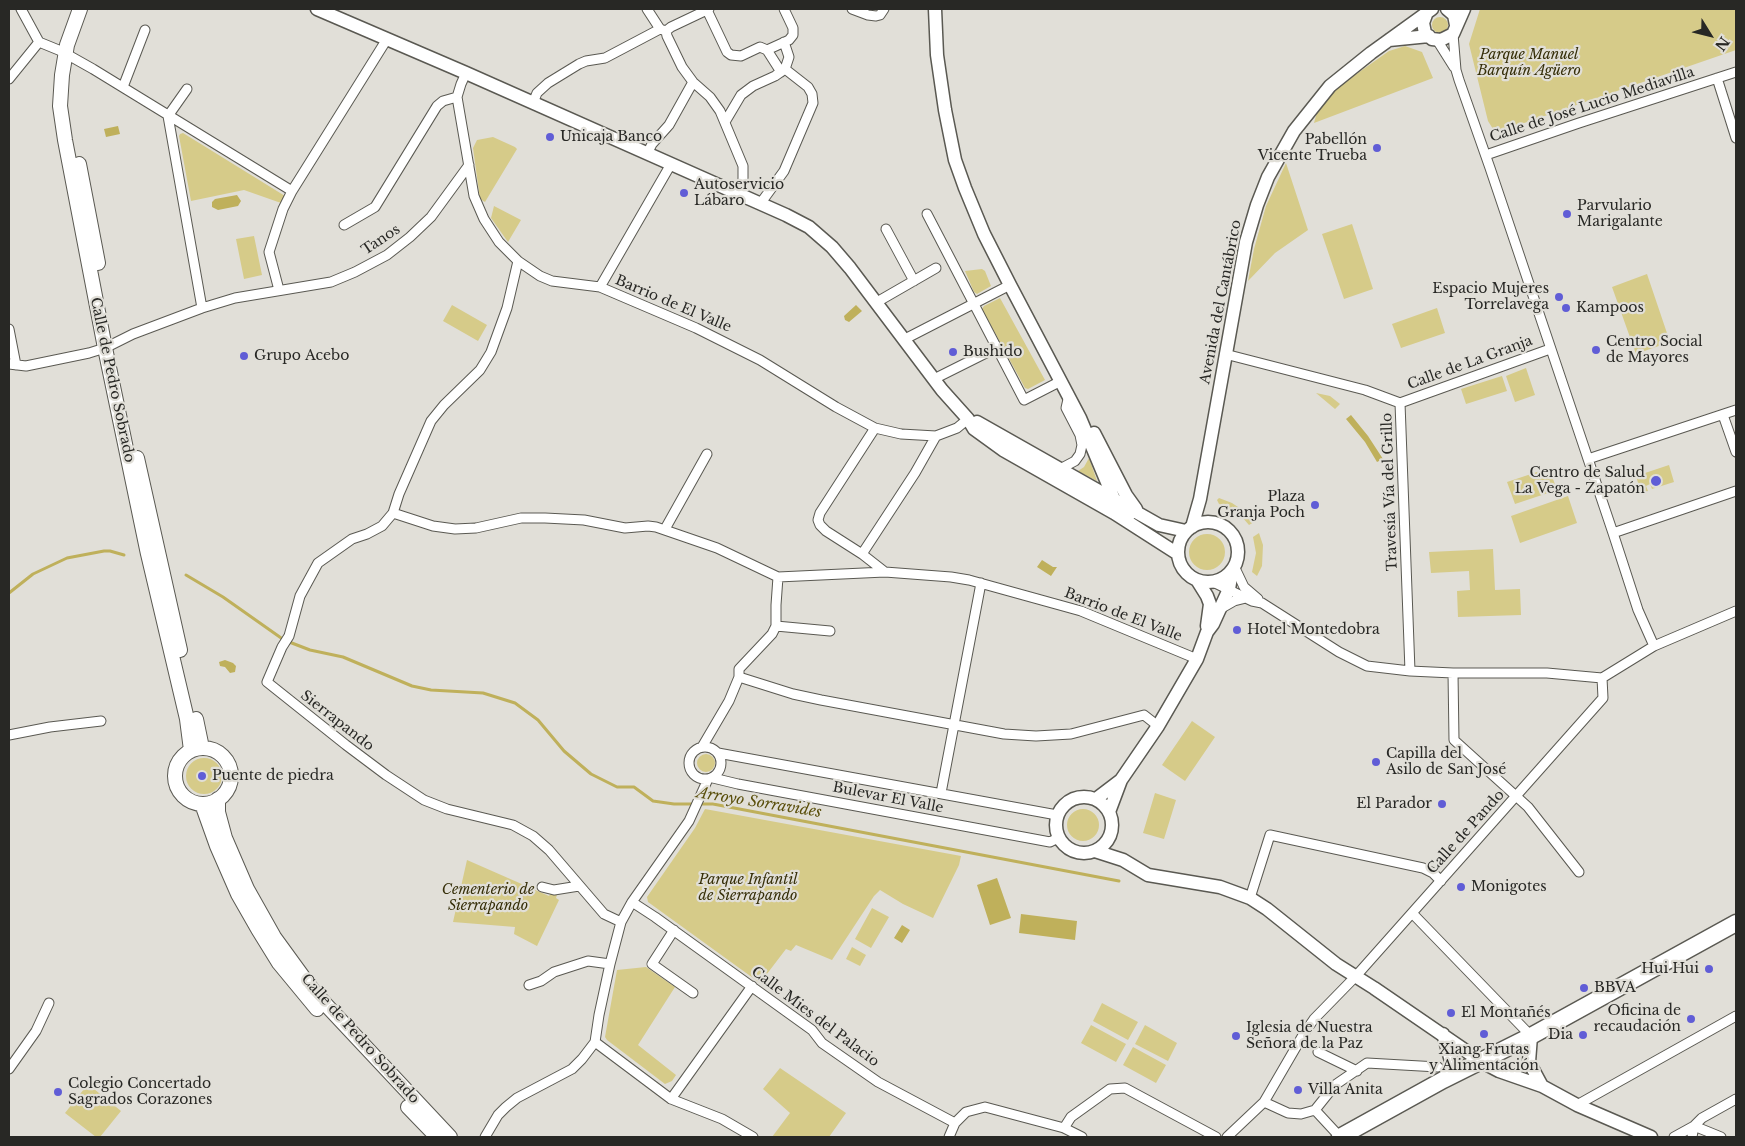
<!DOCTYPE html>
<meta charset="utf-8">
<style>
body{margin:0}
#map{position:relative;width:1745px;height:1146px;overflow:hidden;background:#e1dfd8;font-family:"Libre Baskerville",serif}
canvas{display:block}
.frame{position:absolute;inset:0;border:10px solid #282825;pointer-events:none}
.north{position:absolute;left:1685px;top:10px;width:50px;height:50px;-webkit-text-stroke:4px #e1dfd8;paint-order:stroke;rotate:126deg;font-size:14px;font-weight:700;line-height:20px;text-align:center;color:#282825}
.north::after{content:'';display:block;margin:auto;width:18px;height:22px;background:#282825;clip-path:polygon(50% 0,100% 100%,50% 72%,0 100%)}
</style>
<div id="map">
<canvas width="1745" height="1146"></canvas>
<div class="frame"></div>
<div class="north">N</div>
</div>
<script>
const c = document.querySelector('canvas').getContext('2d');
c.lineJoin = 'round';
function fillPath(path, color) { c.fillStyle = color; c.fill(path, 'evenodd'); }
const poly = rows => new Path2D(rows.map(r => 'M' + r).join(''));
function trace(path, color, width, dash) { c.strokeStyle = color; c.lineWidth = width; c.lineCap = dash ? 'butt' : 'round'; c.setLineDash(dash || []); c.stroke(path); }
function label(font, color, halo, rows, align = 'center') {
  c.font = font + ' "Libre Baskerville",serif'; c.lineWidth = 4.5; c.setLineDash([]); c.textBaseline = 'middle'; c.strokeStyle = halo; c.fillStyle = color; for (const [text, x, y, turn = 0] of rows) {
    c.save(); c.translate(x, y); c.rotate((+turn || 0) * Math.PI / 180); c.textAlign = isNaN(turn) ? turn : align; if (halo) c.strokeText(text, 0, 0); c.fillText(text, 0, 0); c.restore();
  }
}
fillPath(poly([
 [1480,9,1736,9,1736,50,1501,131,1493,129,1488,121,1469,44],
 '1432 25a8 8 0 1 1 16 0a8 8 0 1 1-16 0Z',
 [1405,46,1422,52,1433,78,1314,123,1317,112,1338,87,1389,51],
 [183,133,285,196,281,203,244,190,191,201,179,136,180,134],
 [493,137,515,147,517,149,485,202,480,199,473,148,477,140],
 [1286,163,1308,230,1275,253,1248,281,1254,249,1266,206],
 [494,206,521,220,508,242,491,218],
 [1352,224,1373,289,1344,299,1322,234],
 [254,236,262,275,244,279,236,239],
 [982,269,985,271,991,286,977,294,974,292,965,271],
 [1647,274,1670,342,1636,354,1612,287],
 [1000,298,1045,380,1028,389,1025,388,982,309,984,306],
 [452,305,487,325,478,341,443,321],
 [1437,308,1445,333,1401,348,1392,324],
 [1526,368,1535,395,1515,402,1506,376],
 [1502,376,1507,391,1466,404,1461,389],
 [1316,393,1330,396,1340,404,1335,409],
 [1089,458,1097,481,1078,471,1084,467],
 [1669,465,1674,482,1652,489,1650,484,1646,486,1648,491,1641,493,1636,476],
 [1549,468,1557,490,1515,504,1507,482],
 [1568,496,1577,523,1520,543,1511,516],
 [1219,498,1232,503,1241,509,1254,522,1249,525,1242,517,1229,508,1219,504,1217,500],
 [1259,533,1263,545,1262,566,1257,576,1252,572,1256,553,1253,537],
 '1189 552a18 18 0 1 1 36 0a18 18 0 1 1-36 0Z',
 [1493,549,1495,590,1520,589,1521,615,1458,617,1457,591,1470,590,1469,571,1431,573,1429,552],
 [1192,721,1215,737,1185,781,1162,765],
 '697 763a9 9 0 1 1 18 0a9 9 0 1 1-18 0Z',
 '186 776a18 18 0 1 1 36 0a18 18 0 1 1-36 0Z',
 [1155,793,1176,800,1164,839,1143,833],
 '1067 825a16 16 0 1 1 32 0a16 16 0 1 1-32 0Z',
 [705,809,961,856,959,865,933,918,903,904,880,890,874,896,832,960,796,945,791,951,786,949,760,983,648,902,647,897,695,828],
 [467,860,549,896,551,893,557,895,556,898,559,900,537,946,514,934,515,927,453,922],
 [872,908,889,917,871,948,855,939],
 [852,947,866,955,860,966,846,959],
 [646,967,675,987,638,1045,676,1075,672,1081,665,1084,607,1040,605,1037,617,970],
 [1102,1003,1138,1022,1128,1040,1093,1021],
 [1091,1025,1126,1044,1116,1062,1081,1043],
 [1145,1025,1177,1043,1168,1061,1135,1044],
 [1133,1047,1166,1065,1156,1083,1123,1065],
 [780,1068,846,1113,829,1137,772,1137,790,1113,763,1089],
 [88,1084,121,1111,100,1137,96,1137,65,1113]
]), '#d6cb89');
fillPath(poly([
 [118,126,120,134,106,137,104,129],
 [237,195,241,201,238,206,218,210,212,207,212,202,215,199],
 [856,305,862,311,849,322,845,320,844,316],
 [1351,415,1368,436,1383,459,1377,462,1365,442,1346,419],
 [1042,560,1053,567,1057,567,1051,576,1037,567],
 [225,660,233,663,236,666,235,672,230,673,225,667,220,666,219,662],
 [997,878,1011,918,990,925,977,885],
 [1021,914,1077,921,1075,940,1019,933],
 [902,925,910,930,902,943,894,938]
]), '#bfb05b');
trace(poly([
 [186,575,223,597,284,640,310,650,343,657,412,686,431,690,483,693,515,703,538,720,564,751,591,774,617,787,634,787,653,801,674,804,713,804,1119,881],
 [9,593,33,574,67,558,104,551,110,551,124,555]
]), '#bfb05b', 3);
const street = poly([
 [21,9,39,42,61,51,93,69,292,191],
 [647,9,660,29],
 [709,9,671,27,666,31,667,36,682,67,693,82,710,97,720,111,743,166,743,180,738,194],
 [852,9,868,15,876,16,880,15,884,9],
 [707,10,727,52,731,55,741,56,760,47,767,50],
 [1453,34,1456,70,1459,80,1490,168,1613,533,1638,610,1654,646],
 [1437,40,1454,67],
 [767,50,789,40,793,35,793,28,784,9],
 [767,50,781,72],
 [466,73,461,84,457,97,474,196,484,219,499,242,518,261,540,276,552,281,600,287,696,328,760,360,836,407,875,428,901,434,936,436,957,428,968,419],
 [1717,78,1736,138],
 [9,79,39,42],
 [123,87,145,30],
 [187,89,168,116,202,308],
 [533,103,537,93,548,83,579,64,586,61,605,58,660,29,666,31],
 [725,122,741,95,753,86,775,76,785,69,789,57,784,42],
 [647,154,652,144,669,125,693,82],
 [1486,155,1579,123,1736,72],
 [760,204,784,171,813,103,812,94,808,87,785,69],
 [927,214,1024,400,1061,381],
 [344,225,375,207,437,106,443,101,457,97],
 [886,229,914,281],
 [518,261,507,308,491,352,480,370,444,405,431,421,399,494,393,513,382,526,367,534,352,539,318,563,300,596,289,636,282,647,267,682,346,745,386,775,424,800,447,809,513,825,533,836,549,850,604,914,621,922],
 [600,287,671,164],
 [279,290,269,252,283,209,292,191,387,39],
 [877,302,936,268],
 [9,329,16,365],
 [905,339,1010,285],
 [1225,354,1365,390,1400,403],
 [9,364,26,366,89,353,105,348,133,334,202,308,235,298,331,282,355,272,387,255,410,237,431,217,469,165],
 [934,379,996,348],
 [1400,403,1410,671],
 [1400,403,1550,349],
 [1723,415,1736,452],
 [1588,459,1736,410],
 [1060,469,1075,461,1080,454,1082,445,1080,435,1066,408,1069,395],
 [393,513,433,526,455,529,476,528,521,518,545,518,584,520,625,528,648,526,656,527,717,548,778,577,885,572,951,577,969,580,1081,611,1197,659],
 [665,529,707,454],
 [1613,533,1736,491],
 [862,554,826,531,820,525,818,520,820,513,875,428],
 [1234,566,1244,587,1258,599],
 [885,572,862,554,915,473,936,436],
 [1213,582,1252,601,1262,603,1339,652,1367,666,1410,671,1453,673,1547,673,1602,678],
 [1220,609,1234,601,1246,598],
 [776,626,830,631],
 [1453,673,1454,740,1528,807,1579,872],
 [739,677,793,694,821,700,1004,734,1036,736,1071,734,1144,715,1158,726],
 [1602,678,1654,646,1736,611],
 [9,735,50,727,101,721],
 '689 763a16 16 0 1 1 32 0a16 16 0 1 1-32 0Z',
 [702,747,729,701,739,677,739,669,772,634,776,626,776,605,778,577],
 [718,753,1057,815],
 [713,778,738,784,1050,842,1058,838],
 [941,793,981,583],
 [542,887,554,890,579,886],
 [1250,898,1270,835,1423,868,1433,873,1441,881],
 [632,902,655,917,812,1030,822,1043,878,1082,955,1123],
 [1412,913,1531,1036],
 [674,930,652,964,693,993],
 [529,985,541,981,554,972,588,961,610,964],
 [595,1042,671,1099,722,1119,753,1137],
 [1318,1052,1357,1071],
 [9,1069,36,1031,49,1003],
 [671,1099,752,986],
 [1264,1102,1288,1113,1301,1114,1315,1110,1335,1085,1367,1063,1438,1067],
 [1577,1105,1736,1016],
 [1315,1110,1340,1137],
 [1694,1126,1721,1137],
 [1064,1128,1071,1117,1110,1089,1125,1088,1216,1137],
 [485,1137,498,1115,506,1107,517,1098,572,1069,582,1059,595,1042,599,1015,610,964,621,922,632,902,689,821,708,779],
 [949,1137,955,1123,966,1112,985,1107,1064,1128,1082,1137],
 [1227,1137,1264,1102,1303,1035,1314,1019,1356,976,1603,698,1602,678],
 [1674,1137,1694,1126,1702,1118,1736,1099],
 [1692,1137,1694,1126]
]);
const secondary = poly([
 [317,9,466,73,786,215,809,227,832,247,850,268,942,390,968,419,974,429,1003,450,1114,513,1178,554],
 [935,9,937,55,945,110,955,160,965,188,984,234,1010,285,1080,418,1114,499,1121,509,1129,515],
 [1447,9,1454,15,1456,25],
 [1427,12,1423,23,1425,33,1432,39,1441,40,1453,34,1464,9],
 [1389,40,1429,36],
 [977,422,1159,525,1186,531],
 [1094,433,1126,495,1136,509],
 '1178 552a30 30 0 1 1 60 0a30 30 0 1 1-60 0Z',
 [1192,527,1200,499,1246,242,1257,205,1268,177,1294,131,1330,86,1371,53,1432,9],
 [1197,580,1207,596,1210,604,1207,626],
 '1056 825a28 28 0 1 1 56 0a28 28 0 1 1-56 0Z',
 [1096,799,1121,780],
 [1109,812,1121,780,1158,726,1197,659,1207,632,1213,624,1229,589,1232,571],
 [1095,851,1123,860,1148,875,1220,887,1250,898,1267,909,1336,964,1374,988,1482,1062,1499,1071,1542,1086,1577,1105,1651,1137],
 [1443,1034,1455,1074],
 [1531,1036,1529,1062,1542,1086]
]);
const primary = poly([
 [80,9,67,45,62,75,60,106,65,140,105,348,148,554,187,719,191,750],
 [79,164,98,263],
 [137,458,180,650],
 [196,719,202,748],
 '175 776a28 28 0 1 1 56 0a28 28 0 1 1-56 0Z',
 [218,799,218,812,225,838,247,889,274,937,314,992,450,1137],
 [202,804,217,846,238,894,258,929,279,963,317,1009],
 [408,1107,437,1137]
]);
const highway = poly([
 [1340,1137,1443,1080,1531,1036,1736,923]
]);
trace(street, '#5a5952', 11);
trace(secondary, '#5a5952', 15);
trace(primary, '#5a5952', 16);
trace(highway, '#5a5952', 19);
trace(street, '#fff', 9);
trace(secondary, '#fff', 12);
trace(primary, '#fff', 14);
trace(highway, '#fff', 16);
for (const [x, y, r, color] of [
 [550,137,5,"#605dd6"],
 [1377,148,5,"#605dd6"],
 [684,193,5,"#605dd6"],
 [1567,214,5,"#605dd6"],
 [1559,297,5,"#605dd6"],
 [1566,308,5,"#605dd6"],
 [1596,350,5,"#605dd6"],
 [953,352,5,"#605dd6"],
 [244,356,5,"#605dd6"],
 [1656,481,6,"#605dd6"],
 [1315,505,5,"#605dd6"],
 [1237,630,5,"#605dd6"],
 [1376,762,5,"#605dd6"],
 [202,776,5,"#605dd6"],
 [1442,804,5,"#605dd6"],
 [1461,887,5,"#605dd6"],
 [1709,969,5,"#605dd6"],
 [1584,988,5,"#605dd6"],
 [1451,1013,5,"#605dd6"],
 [1691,1019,5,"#605dd6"],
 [1484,1034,5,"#605dd6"],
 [1583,1035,5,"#605dd6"],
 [1236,1036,5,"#605dd6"],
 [1298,1090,5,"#605dd6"],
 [58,1092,5,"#605dd6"]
]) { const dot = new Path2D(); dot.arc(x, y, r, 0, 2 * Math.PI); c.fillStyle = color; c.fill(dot); trace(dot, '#e1dfd8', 2); }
label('italic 14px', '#362f09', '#e1dfd8', [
 ["Parque Manuel",1529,55],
 ["Barquín Agüero",1529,71],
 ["Parque Infantil",748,880],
 ["de Sierrapando",748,896],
 ["Cementerio de",488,890],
 ["Sierrapando",488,906]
]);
label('14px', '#282825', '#e1dfd8', [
 ["Calle de José Lucio Mediavilla",1592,105,-18],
 ["Tanos",381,240,-34],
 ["Avenida del Cantábrico",1221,302,-79],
 ["Barrio de El Valle",673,304,23],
 ["Calle de La Granja",1470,363,-20],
 ["Calle de Pedro Sobrado",112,380,78],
 ["Travesía Vía del Grillo",1390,492,-92],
 ["Barrio de El Valle",1123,615,21],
 ["Sierrapando",337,721,38],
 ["Bulevar El Valle",888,798,11],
 ["Calle de Pando",1466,832,-48],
 ["Calle Mies del Palacio",815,1017,37],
 ["Calle de Pedro Sobrado",360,1039,48]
]);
label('14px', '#282825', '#e1dfd8', [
 ["Unicaja Banco",560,137],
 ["Pabellón",1367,140,"right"],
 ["Vicente Trueba",1367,156,"right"],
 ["Autoservicio",694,185],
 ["Lábaro",694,201],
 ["Parvulario",1577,206],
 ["Marigalante",1577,222],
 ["Espacio Mujeres",1549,289,"right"],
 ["Torrelavega",1549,305,"right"],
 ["Kampoos",1576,308],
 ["Centro Social",1606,342],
 ["de Mayores",1606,358],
 ["Bushido",963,352],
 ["Grupo Acebo",254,356],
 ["Centro de Salud",1645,473,"right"],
 ["La Vega - Zapatón",1645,489,"right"],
 ["Plaza",1305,497,"right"],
 ["Granja Poch",1305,513,"right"],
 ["Hotel Montedobra",1247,630],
 ["Capilla del",1386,754],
 ["Asilo de San José",1386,770],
 ["Puente de piedra",212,776],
 ["El Parador",1432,804,"right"],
 ["Monigotes",1471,887],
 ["Hui Hui",1699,969,"right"],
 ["BBVA",1594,988],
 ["Oficina de",1681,1011,"right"],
 ["recaudación",1681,1027,"right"],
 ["El Montañés",1461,1013],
 ["Iglesia de Nuestra",1246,1028],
 ["Señora de la Paz",1246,1044],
 ["Dia",1573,1035,"right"],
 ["Xiang Frutas",1484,1050,"center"],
 ["y Alimentación",1484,1066,"center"],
 ["Colegio Concertado",68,1084],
 ["Sagrados Corazones",68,1100],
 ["Villa Anita",1308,1090]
], 'left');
label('italic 15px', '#594e0a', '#e1dfd8', [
 ["Arroyo Sorravides",759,803,9]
]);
</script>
